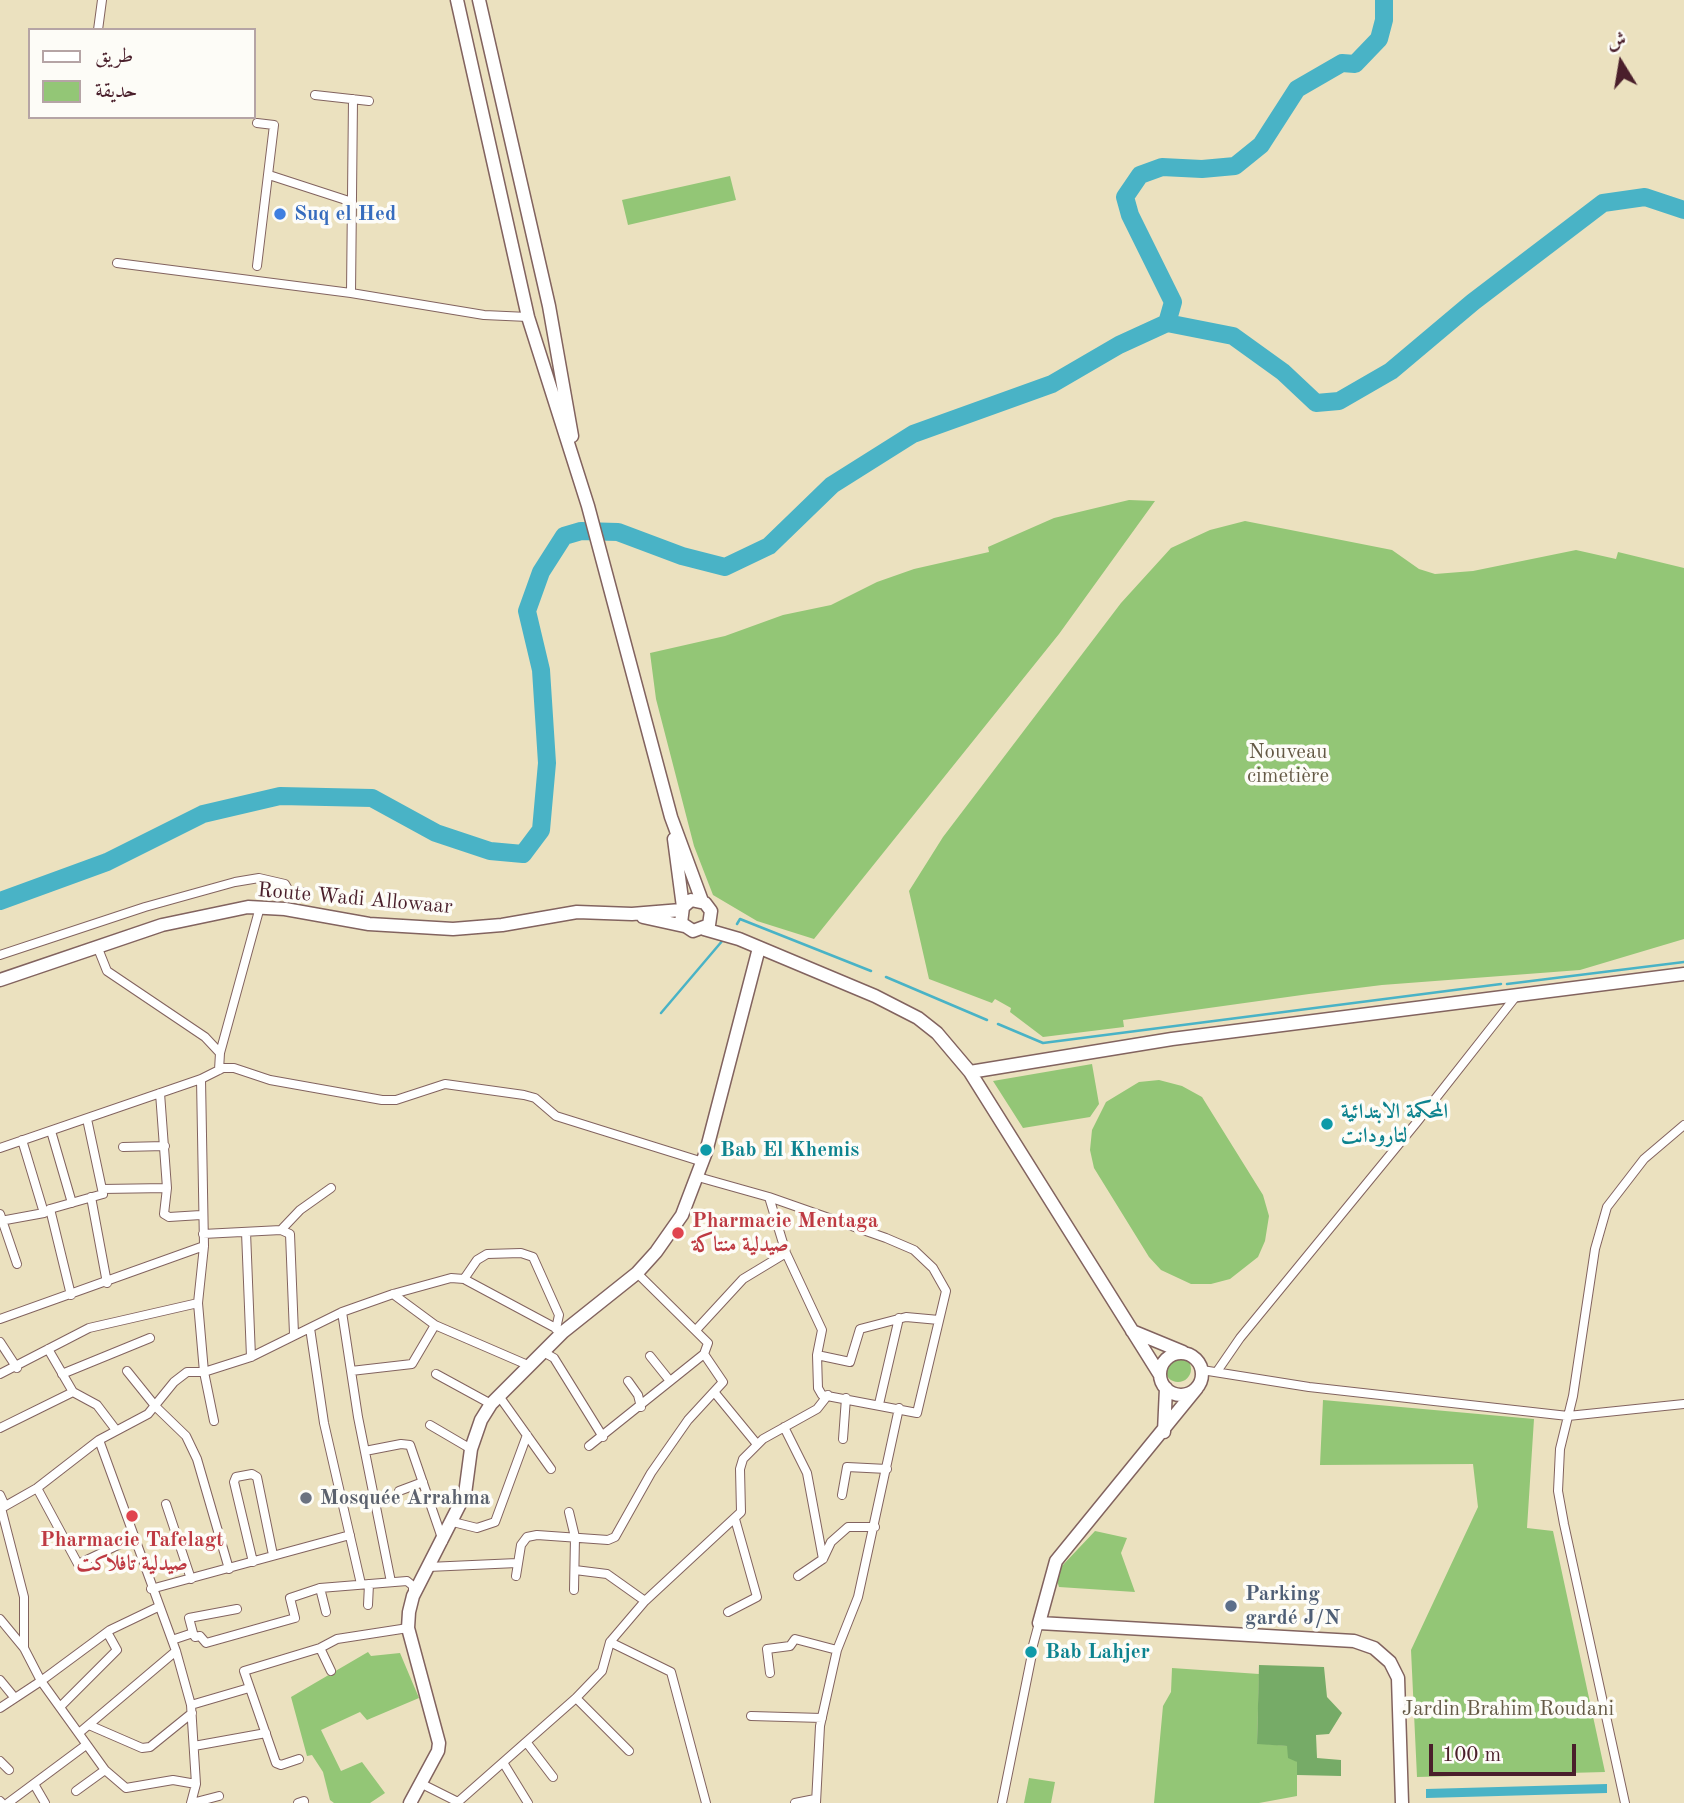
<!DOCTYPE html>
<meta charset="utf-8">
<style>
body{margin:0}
#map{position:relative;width:1684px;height:1803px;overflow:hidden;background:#ebe1bf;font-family:"Old Standard TT",Amiri,serif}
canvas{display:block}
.legend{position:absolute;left:28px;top:28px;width:228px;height:91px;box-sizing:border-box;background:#fdfcf7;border:2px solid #b5a4a5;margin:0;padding:9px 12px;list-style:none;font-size:21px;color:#4a1f2b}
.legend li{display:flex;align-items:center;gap:14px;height:35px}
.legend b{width:35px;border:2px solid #b5a4a5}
.north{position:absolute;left:1586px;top:28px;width:70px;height:70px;-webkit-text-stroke:5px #fdfcf7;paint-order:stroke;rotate:349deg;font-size:19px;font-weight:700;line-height:28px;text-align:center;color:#4a1f2b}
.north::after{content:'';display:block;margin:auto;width:24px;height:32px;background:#4a1f2b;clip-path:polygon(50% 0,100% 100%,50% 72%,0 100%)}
.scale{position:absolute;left:1429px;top:1744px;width:147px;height:32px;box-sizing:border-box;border:4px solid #4a1f2b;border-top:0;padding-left:9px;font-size:21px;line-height:24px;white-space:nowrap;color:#4a1f2b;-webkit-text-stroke:5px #fdfcf7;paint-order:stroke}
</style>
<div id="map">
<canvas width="1684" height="1803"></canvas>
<ul class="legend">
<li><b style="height:9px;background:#fff"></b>طريق</li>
<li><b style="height:19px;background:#93c676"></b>حديقة</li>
</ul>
<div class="north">ش</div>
<div class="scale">100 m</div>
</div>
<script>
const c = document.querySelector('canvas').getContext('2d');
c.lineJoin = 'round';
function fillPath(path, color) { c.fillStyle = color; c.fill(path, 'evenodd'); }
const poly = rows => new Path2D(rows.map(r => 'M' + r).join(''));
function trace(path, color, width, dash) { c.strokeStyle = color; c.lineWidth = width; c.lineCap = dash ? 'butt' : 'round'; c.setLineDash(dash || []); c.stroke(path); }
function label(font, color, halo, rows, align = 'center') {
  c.font = font + ' "Old Standard TT",Amiri,serif'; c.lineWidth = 7; c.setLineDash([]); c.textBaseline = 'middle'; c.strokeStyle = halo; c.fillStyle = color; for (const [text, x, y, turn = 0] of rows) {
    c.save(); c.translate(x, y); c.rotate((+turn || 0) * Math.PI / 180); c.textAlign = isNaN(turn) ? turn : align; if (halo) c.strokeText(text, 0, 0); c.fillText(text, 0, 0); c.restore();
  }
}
fillPath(poly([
 [730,176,736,200,628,225,622,200],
 [1129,500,1155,501,1059,634,814,939,757,921,713,895,694,846,656,699,650,653,725,636,783,615,831,605,877,582,914,569,989,552,988,547,1054,518],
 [1245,521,1392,550,1419,569,1435,574,1473,571,1576,550,1616,559,1618,552,1684,568,1684,939,1580,970,1382,985,1309,994,1123,1020,1124,1027,1043,1037,1010,1012,1011,1008,995,999,992,1003,929,979,909,891,943,837,1121,603,1171,548,1210,530],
 [1092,1064,1099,1104,1090,1117,1023,1128,993,1081],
 [1159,1080,1182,1086,1202,1097,1263,1195,1269,1216,1265,1241,1258,1257,1230,1279,1211,1284,1191,1284,1161,1270,1149,1257,1094,1168,1090,1150,1092,1130,1106,1102,1139,1082],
 '1165 1369a13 13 0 1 1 26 0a13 13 0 1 1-26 0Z',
 [1323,1400,1534,1419,1527,1528,1553,1531,1605,1772,1417,1777,1411,1650,1478,1507,1473,1464,1320,1465],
 [1095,1531,1127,1538,1121,1553,1135,1592,1059,1587,1056,1577,1060,1568],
 [368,1652,371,1656,400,1653,419,1698,367,1720,360,1712,321,1730,341,1771,362,1762,385,1793,370,1803,334,1803,330,1800,323,1772,312,1755,307,1756,291,1697],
 [1172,1668,1259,1674,1257,1743,1287,1746,1297,1762,1297,1796,1259,1803,1154,1803,1163,1706,1171,1692],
 [1029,1778,1055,1782,1051,1803,1024,1803]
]), '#93c676');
fillPath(poly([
 [1259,1665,1324,1667,1327,1697,1342,1713,1329,1734,1316,1735,1317,1758,1341,1760,1341,1776,1297,1775,1297,1762,1288,1758,1287,1746,1257,1744]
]), '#76ab67');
fillPath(poly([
 [1607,1784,1607,1793,1426,1798,1426,1789]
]), '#49b3c6');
trace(poly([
 [737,924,740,919,871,971],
 [886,977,987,1020],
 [1507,984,1684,962],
 [661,1013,723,940],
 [998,1024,1043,1043,1501,984]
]), '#49b3c6', 2.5);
trace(poly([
 [1167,323,1173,302,1130,215,1125,197,1140,175,1162,167,1202,169,1235,166,1261,145,1297,89,1342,63,1355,64,1379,39,1384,20,1384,0],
 [0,901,107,862,203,814,280,796,372,798,436,833,490,851,523,854,541,830,547,763,541,670,527,611,541,572,564,536,581,531,618,532,682,556,725,567,769,546,832,485,913,434,1052,384,1119,345,1167,323,1233,336,1283,372,1316,403,1339,401,1391,371,1473,302,1603,203,1645,197,1684,210]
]), '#49b3c6', 18);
const street = poly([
 [98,30,102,0],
 [315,95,369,101],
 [257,123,274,125,257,266],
 [269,175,352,202],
 [117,263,351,293,484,315,528,317],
 [351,293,353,99],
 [97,946,107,971,205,1037,220,1053,219,1070],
 [0,955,145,907,235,882,259,878,285,884,289,891,308,893],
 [220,1053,260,907],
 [201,1079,204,1246,198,1303,204,1372,214,1421],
 [160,1093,167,1188,164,1214,169,1217,201,1215],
 [51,1131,72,1203],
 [22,1140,44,1213],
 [123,1147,165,1146],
 [0,1148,201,1079,223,1068,234,1068,270,1080,382,1100,396,1100,445,1084,524,1095,535,1098,556,1116,703,1162],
 [698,1177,769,1197,786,1253,822,1330,817,1355,818,1388,822,1395,917,1413,946,1291,933,1268,914,1250,886,1238,769,1197],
 [102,1189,167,1188],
 [91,1197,107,1283],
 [50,1209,71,1295],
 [0,1214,17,1264],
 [0,1221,44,1213,50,1209,103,1194,87,1119],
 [281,1230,300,1210,331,1188],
 [246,1232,251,1357],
 [203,1234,281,1230,290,1234,294,1334],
 [464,1279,477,1260,487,1254,521,1253,533,1257,559,1315,556,1329],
 [393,1294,435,1325,530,1366],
 [342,1312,358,1417,391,1582],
 [0,1319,204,1246],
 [310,1328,324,1423,361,1584],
 [696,1330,743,1279,786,1253],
 [0,1342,17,1368],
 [48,1349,73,1392,97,1405,116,1430],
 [545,1353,554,1358,603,1437],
 [817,1355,850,1362,860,1329,906,1317,939,1320],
 [650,1356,670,1381],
 [1202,1370,1309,1387,1568,1416,1684,1404],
 [1218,1370,1240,1338,1417,1122,1517,995],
 [127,1371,156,1407,186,1436,197,1459,229,1569],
 [351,1371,412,1364,435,1325],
 [0,1374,89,1328,198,1303],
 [62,1374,150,1338],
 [436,1374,491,1404],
 [628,1381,638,1395,641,1407],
 [715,1393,756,1443],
 [499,1396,551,1469],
 [879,1404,899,1318],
 [430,1425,471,1449],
 [784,1427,807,1473,823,1559],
 [0,1428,73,1392],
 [843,1439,846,1398],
 [99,1440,176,1651,191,1705,196,1784,191,1803],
 [589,1446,704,1354,708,1343,637,1273],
 [365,1451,401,1444,410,1445,443,1541],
 [37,1488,78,1564,133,1538],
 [399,1491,423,1482],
 [0,1495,5,1506],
 [842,1495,847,1467,887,1469],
 [166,1504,191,1579],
 [1,1508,24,1597,24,1648],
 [0,1509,37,1488,99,1440,148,1414,174,1382,187,1372,204,1372,251,1357,342,1312,393,1294,451,1278,464,1279,563,1332],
 [569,1512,575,1537,574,1590],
 [453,1522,477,1528,495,1522,527,1435],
 [253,1562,234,1482,236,1477,252,1474,257,1477,273,1555],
 [428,1567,517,1563],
 [575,1570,607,1574,645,1601],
 [516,1576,521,1545,527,1537,537,1535,608,1540,615,1537,651,1473,688,1420,723,1382,704,1354],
 [798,1576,823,1559,831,1542,848,1527,875,1527],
 [320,1588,326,1612],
 [151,1589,350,1535],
 [368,1605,369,1584],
 [728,1612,757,1597,735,1519],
 [0,1619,24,1648,41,1681,110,1630,158,1607],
 [193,1633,195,1637,200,1636,206,1643,295,1618,290,1598,320,1588,407,1581,413,1586,413,1593],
 [172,1640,193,1633,189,1618,237,1609],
 [610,1642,671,1672,706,1803],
 [320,1648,331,1671],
 [1032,1649,1039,1623],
 [770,1673,767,1649,790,1646,795,1639,837,1650],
 [0,1680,14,1697],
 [576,1698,629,1751],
 [191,1705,249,1688],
 [60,1707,117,1650,107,1632],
 [0,1708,41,1681,105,1770,126,1788,173,1780,196,1784],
 [751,1716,822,1718],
 [89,1725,142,1748,150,1747,192,1713],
 [79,1733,176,1651],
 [527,1743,553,1777],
 [194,1746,266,1733],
 [299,1759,281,1765,276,1763,244,1671,320,1648,337,1639,408,1628],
 [0,1761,9,1770],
 [504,1764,528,1803],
 [34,1784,45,1803],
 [422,1784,458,1802,576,1698,602,1671,610,1642,645,1601,741,1512,740,1469,743,1459,763,1439,817,1409,828,1395],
 [76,1791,105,1770],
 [0,1801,2,1803],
 [8,1803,86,1745],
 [192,1803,219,1796],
 [298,1803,304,1801],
 [795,1803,815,1799],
 [816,1803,820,1726,837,1650,858,1597,899,1408],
 [1002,1803,1032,1654],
 [1625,1803,1564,1524,1558,1491,1560,1449,1573,1396,1595,1249,1607,1207,1644,1159,1684,1125]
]);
const secondary = poly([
 [457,0,528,317,588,506,671,817,702,901],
 [479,0,549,306,572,436],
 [674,839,683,907,681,923,693,931,709,925,711,911,705,903,691,900,683,907],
 [643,917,684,926],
 [704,929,739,939,875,996,918,1018,937,1033,970,1072,1160,1375],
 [0,980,162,925,248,907,285,909,369,924,453,929,502,925,577,912,632,914,681,910],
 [970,1072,1172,1039,1684,974],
 [707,1148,759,948],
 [1132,1331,1183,1352],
 '1160 1374a21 21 0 1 1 42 0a21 21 0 1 1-42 0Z',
 [1197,1388,1056,1561,1039,1623,1354,1641,1374,1648,1390,1662,1398,1678,1402,1803],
 [1164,1432,1166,1388],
 [410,1803,438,1751,439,1743,408,1628,409,1612,413,1596,465,1494,471,1449,481,1420,491,1404,563,1332,637,1273,656,1252,682,1215,706,1152]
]);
trace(street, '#82635f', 10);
trace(secondary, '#82635f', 15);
trace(street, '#fff', 8);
trace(secondary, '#fff', 12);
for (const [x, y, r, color] of [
 [280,214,7,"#3f7fe0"],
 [1327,1124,7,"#0f9aa8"],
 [706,1150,7,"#0f9aa8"],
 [678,1233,7,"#e0444e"],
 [306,1498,7,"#6b7280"],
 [132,1516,7,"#e0444e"],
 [1231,1606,7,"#5c6f8a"],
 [1031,1652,7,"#0f9aa8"]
]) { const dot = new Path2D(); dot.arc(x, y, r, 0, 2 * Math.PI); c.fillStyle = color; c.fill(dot); trace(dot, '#fdfcf7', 2.5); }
label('bold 21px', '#366cbe', '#fdfcf7', [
 ["Suq el Hed",294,214]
], 'left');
label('21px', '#645945', '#fdfcf7', [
 ["Nouveau",1288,752],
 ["cimetière",1288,776],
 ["Jardin Brahim Roudani",1508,1709]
]);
label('21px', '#4a1f2b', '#fdfcf7', [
 ["Route Wadi Allowaar",355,899,5]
]);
label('bold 21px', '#0d838f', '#fdfcf7', [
 ["المحكمة الابتدائية",1341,1112],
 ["لتارودانت",1341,1136],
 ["Bab El Khemis",720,1150],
 ["Bab Lahjer",1045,1652]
], 'left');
label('bold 21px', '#be3a42', '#fdfcf7', [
 ["Pharmacie Mentaga",692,1221],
 ["صيدلية منتاكة",692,1245],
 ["Pharmacie Tafelagt",132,1540,"center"],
 ["صيدلية تافلاكت",132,1564,"center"]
], 'left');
label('bold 21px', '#5b616d', '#fdfcf7', [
 ["Mosquée Arrahma",320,1498]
], 'left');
label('bold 21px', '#4e5e75', '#fdfcf7', [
 ["Parking",1245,1594],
 ["gardé J/N",1245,1618]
], 'left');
</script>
